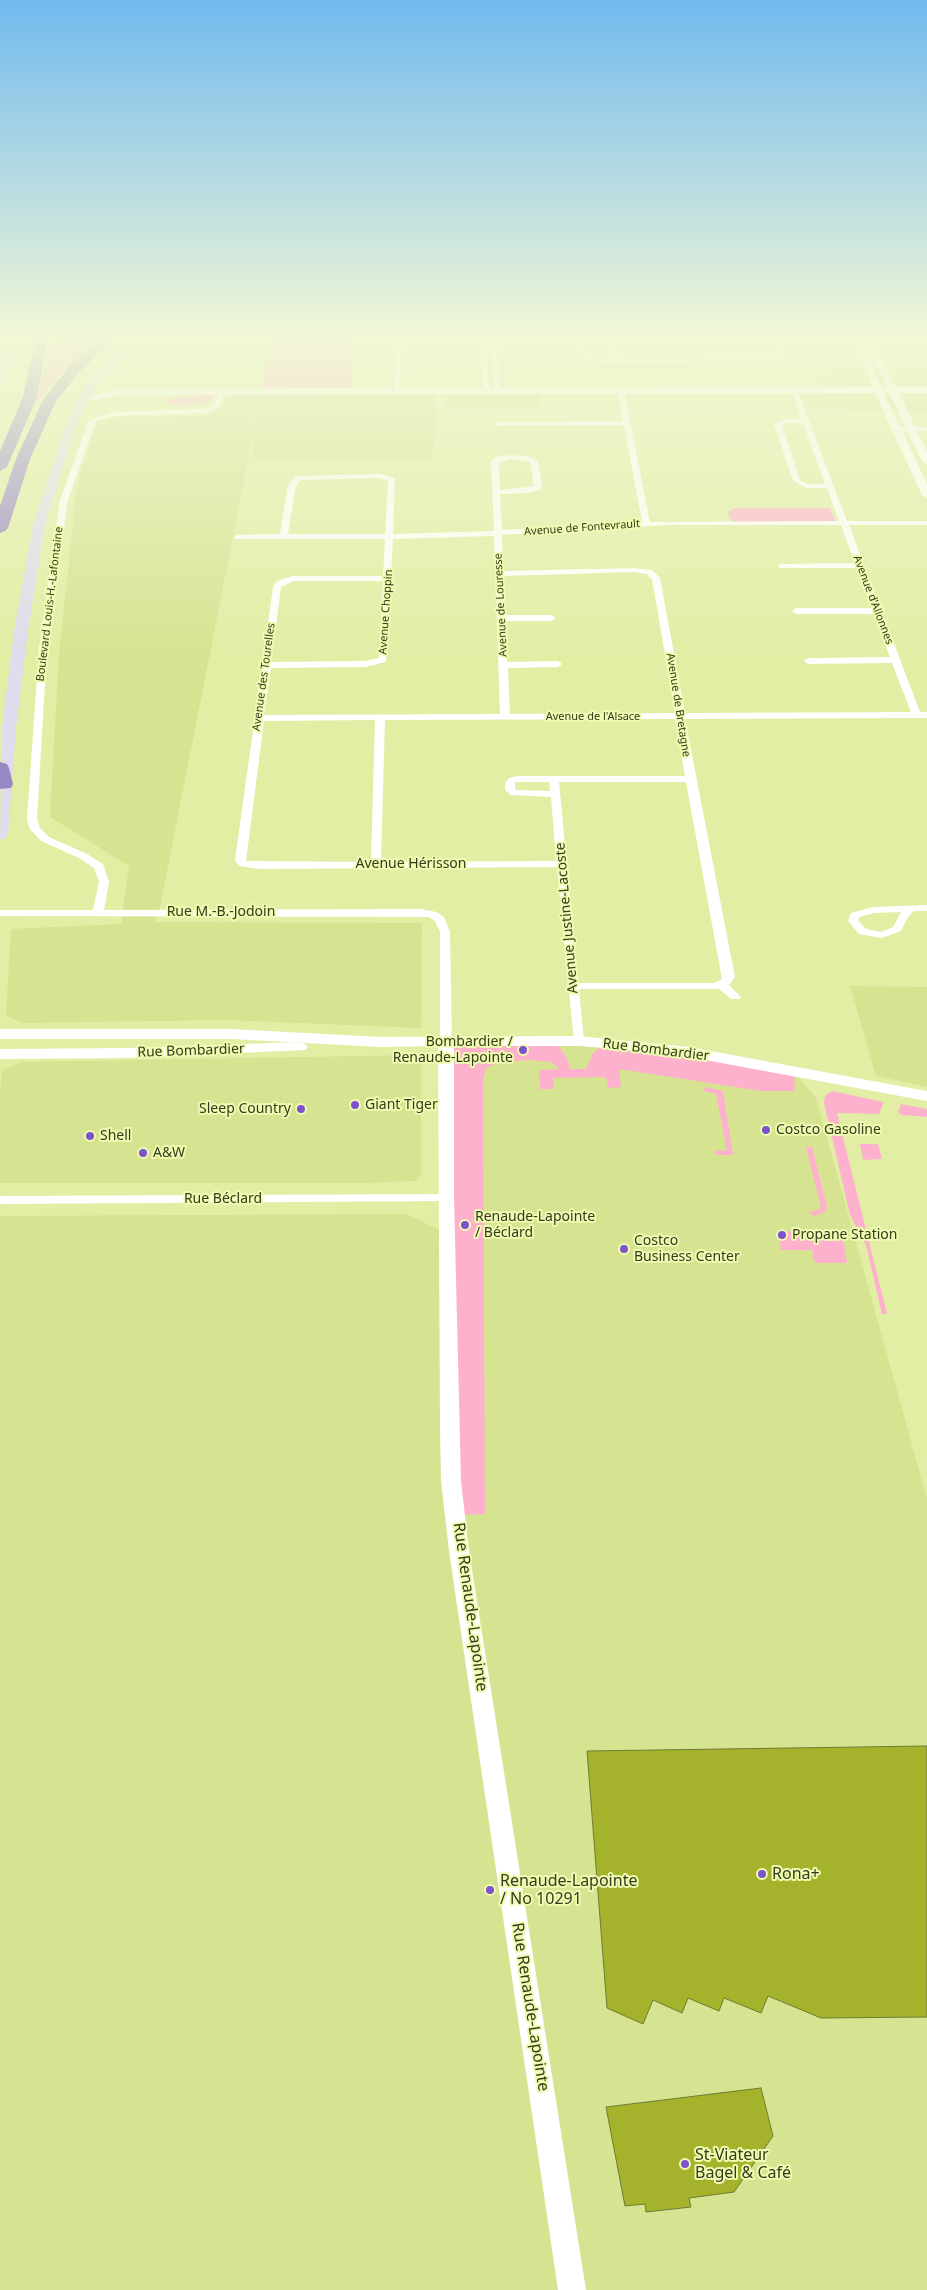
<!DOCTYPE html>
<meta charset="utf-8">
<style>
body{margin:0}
canvas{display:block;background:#e1eea4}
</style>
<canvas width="927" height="2290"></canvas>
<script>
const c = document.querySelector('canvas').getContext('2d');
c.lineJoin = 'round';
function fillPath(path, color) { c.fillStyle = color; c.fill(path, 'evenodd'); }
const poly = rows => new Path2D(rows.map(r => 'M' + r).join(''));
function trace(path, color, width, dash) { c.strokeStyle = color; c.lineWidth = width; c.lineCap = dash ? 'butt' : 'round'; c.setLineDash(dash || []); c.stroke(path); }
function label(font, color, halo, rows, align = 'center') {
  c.font = font + ' "Noto Sans",sans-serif'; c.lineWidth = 4; c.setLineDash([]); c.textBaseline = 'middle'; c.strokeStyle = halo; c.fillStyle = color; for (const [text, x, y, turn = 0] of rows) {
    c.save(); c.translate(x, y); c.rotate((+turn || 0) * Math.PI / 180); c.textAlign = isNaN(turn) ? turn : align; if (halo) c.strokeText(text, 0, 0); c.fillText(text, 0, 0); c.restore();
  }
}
fillPath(poly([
 [860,367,890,372,927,371,927,413,909,410,845,411,843,406,809,406,804,395,826,394,816,375,830,375,828,368],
 [435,394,435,444,431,458,251,458,258,409,160,907,154,922,422,923,421,1028,225,1020,22,1023,6,1016,11,929,121,924,129,866,50,817,59,656,76,492,97,422,116,417,203,416,218,412,232,395],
 [540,394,540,408,445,409,446,395],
 [850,986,927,987,927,1087,876,1076],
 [555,1041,794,1071,816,1098,927,1499,927,2290,0,2290,0,1216,406,1214,446,1233,446,1042],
 [416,1055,421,1062,421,1175,416,1181,365,1183,0,1183,0,1095,2,1070,22,1062]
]), '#d6e391');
fillPath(poly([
 [55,337,102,337,65,368,34,406],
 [272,337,353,337,351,388,261,389],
 [210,395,213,396,212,400,200,404,177,405,166,402,168,398],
 [733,508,830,508,836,522,736,524,729,518,728,512],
 [555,1041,567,1058,570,1069,586,1069,593,1053,606,1043,794,1071,795,1091,761,1091,619,1069,621,1087,608,1088,606,1077,553,1078,554,1089,540,1089,539,1070,560,1069,551,1062,528,1060,497,1063,486,1068,483,1080,485,1514,456,1515,446,1042],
 [705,1087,723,1091,733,1155,716,1155,715,1151,727,1150,716,1094,704,1091],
 [832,1091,884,1102,879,1114,837,1113,887,1314,882,1314,866,1245,850,1215,824,1103,825,1096],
 [901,1104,927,1109,927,1117,901,1115,898,1112],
 [878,1144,882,1159,863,1160,860,1144],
 [806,1147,812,1147,827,1207,825,1211,815,1216,808,1213,819,1209,821,1207],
 [777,1231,831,1232,839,1236,844,1243,847,1263,815,1263,812,1250,781,1250]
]), '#feb1cd');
const building = poly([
 [927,1746,927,2017,821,2018,768,1996,761,2013,724,1998,719,2011,688,1998,682,2013,653,2000,643,2024,607,2008,587,1751,927,1746],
 [761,2088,773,2136,734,2192,689,2198,691,2207,646,2212,645,2204,625,2206,606,2107,761,2088]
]);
fillPath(building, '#a4b32b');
trace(building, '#717b34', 1);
fillPath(poly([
 [371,337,403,337,399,392,394,391,397,339,374,339,371,337],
 [480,337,486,337,489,391,486,393,483,391,480,337],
 [491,337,497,337,500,391,497,393,494,391,491,337],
 [576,337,582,337,587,356,598,358,614,358,610,355,606,337,612,337,616,354,625,358,775,356,778,354,772,337,778,337,785,354,779,359,770,361,598,362,582,358,576,337],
 [792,389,797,390,847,521,927,521,927,525,849,525,920,712,927,712,927,718,685,719,735,977,729,985,741,997,739,999,731,999,719,989,579,989,584,1041,578,1045,574,1043,557,867,260,869,239,866,235,860,273,587,277,581,293,576,383,576,385,539,235,539,234,537,238,535,280,534,288,485,296,476,380,474,395,478,393,534,494,531,491,462,496,457,510,455,527,456,538,461,542,486,540,490,526,493,500,494,502,530,642,522,624,425,496,426,492,424,496,422,623,421,618,391,621,389,624,391,650,522,839,521,827,488,806,488,793,481,774,424,786,419,801,419,792,389],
 [787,423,803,423,825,484,807,484,800,480,782,425,787,423],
 [510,459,530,462,534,486,500,490,499,463,510,459],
 [379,478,388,481,385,534,288,534,296,486,301,480,379,478],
 [668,525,841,525,855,563,781,564,777,566,781,568,857,568,872,608,796,608,792,611,796,614,874,614,890,657,808,658,804,661,808,664,892,663,911,712,685,713,660,578,652,570,634,568,503,571,502,535,668,525],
 [494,536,500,714,264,715,271,668,365,667,386,662,391,580,393,578,391,576,393,539,494,536],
 [634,572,647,574,652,579,675,713,510,714,508,668,558,667,562,664,558,661,507,662,506,621,552,621,556,618,552,615,505,615,504,576,634,572],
 [294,581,383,581,379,658,365,661,271,662,281,587,294,581],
 [675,719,685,776,518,776,509,778,505,783,505,790,511,795,551,797,556,861,381,862,385,720,675,719],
 [375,720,371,862,246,861,264,721,375,720],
 [515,782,549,782,550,791,517,790,515,789,515,782],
 [559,782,686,782,722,979,714,983,578,983,559,782],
 [219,391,224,392,220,406,207,413,113,416,96,421,68,500,47,649,37,819,40,828,49,837,87,854,103,864,109,882,104,910,421,909,436,912,444,917,450,932,452,1042,450,1044,442,1044,440,1042,440,932,435,921,429,917,0,916,0,910,93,910,99,882,94,868,79,858,41,841,30,829,27,819,39,649,60,500,89,420,112,412,203,409,213,405,219,391],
 [894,427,927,427,927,431,894,431,894,427],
 [927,905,927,911,914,911,908,917,901,931,882,938,859,934,848,921,851,913,873,907,927,905],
 [901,912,893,927,881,932,866,929,858,920,859,917,874,913,901,912],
 [446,1194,452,1198,451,1201,0,1204,0,1196,446,1194]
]), '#fff');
fillPath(poly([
 [850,337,858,337,882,387,887,387,863,337,871,337,896,387,927,387,927,393,899,393,927,451,927,464,922,461,889,393,884,393,927,484,927,498,922,495,875,393,119,395,83,402,78,399,119,389,873,387,850,337],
 [0,1029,231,1029,381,1037,578,1036,689,1047,927,1091,927,1101,689,1057,606,1048,578,1046,454,1046,454,1198,461,1481,469,1551,586,2290,558,2290,449,1551,441,1481,440,1429,438,1046,381,1047,231,1039,0,1039,0,1029],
 [300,1042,305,1044,308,1047,305,1050,127,1058,0,1059,0,1049,127,1048,300,1042]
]), '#fff');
fillPath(poly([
 [0,337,9,337,12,357,5,382,0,385,2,357,0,337],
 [145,337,156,337,118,364,93,390,75,428,45,525,28,631,16,728,8,835,5,838,0,840,2,728,14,631,33,525,65,428,83,389,110,360,145,337]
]), '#e0dbed');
fillPath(poly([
 [36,337,48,337,37,397,7,467,0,471,0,451,23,397,36,337],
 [103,337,116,337,79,372,55,403,30,459,8,528,5,531,0,533,0,506,16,459,42,402,69,366,103,337],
 [0,762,7,764,9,768,13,784,11,788,0,789,0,762]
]), '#9888c4');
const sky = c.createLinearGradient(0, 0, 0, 657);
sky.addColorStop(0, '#71baef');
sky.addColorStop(0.51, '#f2f7d6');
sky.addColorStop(1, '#f2f7d600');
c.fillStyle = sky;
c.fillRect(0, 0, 927, 657);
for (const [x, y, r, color] of [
 [523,1050,5,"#7d52cb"],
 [355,1105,5,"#7d52cb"],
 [301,1109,5,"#7d52cb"],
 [766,1130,5,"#7d52cb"],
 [90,1136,5,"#7d52cb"],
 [143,1153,5,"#7d52cb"],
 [465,1225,5,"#7d52cb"],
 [782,1235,5,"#7d52cb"],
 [624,1249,5,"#7d52cb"],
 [762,1874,5,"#7d52cb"],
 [490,1890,5,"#7d52cb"],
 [685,2164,5,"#7d52cb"]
]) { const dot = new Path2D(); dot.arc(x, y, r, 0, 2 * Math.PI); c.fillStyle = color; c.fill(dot); trace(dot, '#eefbb1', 2); }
label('11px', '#363a1c', '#eefbb1', [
 ["Avenue de Fontevrault",582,528,-4],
 ["Avenue d'Allonnes",873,600,69],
 ["Boulevard Louis-H.-Lafontaine",50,604,-83],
 ["Avenue de Louresse",501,605,-93],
 ["Avenue Choppin",386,612,-86],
 ["Avenue des Tourelles",264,677,-82],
 ["Avenue de Bretagne",678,705,81],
 ["Avenue de l'Alsace",593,717]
]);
label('14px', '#363a1c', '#eefbb1', [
 ["Avenue Hérisson",411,864],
 ["Rue M.-B.-Jodoin",221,912],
 ["Avenue Justine-Lacoste",567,918,-95],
 ["Rue Bombardier",656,1050,7],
 ["Rue Bombardier",191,1051,-2],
 ["Rue Béclard",223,1199]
]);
label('14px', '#363a1c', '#eefbb1', [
 ["Bombardier /",513,1042,"right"],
 ["Renaude-Lapointe",513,1058,"right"],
 ["Giant Tiger",365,1105],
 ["Sleep Country",291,1109,"right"],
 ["Costco Gasoline",776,1130],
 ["Shell",100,1136],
 ["A&W",153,1153],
 ["Renaude-Lapointe",475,1217],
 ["/ Béclard",475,1233],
 ["Propane Station",792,1235],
 ["Costco",634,1241],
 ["Business Center",634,1257]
], 'left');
label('16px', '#363a1c', '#eefbb1', [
 ["Rue Renaude-Lapointe",470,1607,82],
 ["Rue Renaude-Lapointe",530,2007,81]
]);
label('16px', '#363a1c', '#eefbb1', [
 ["Rona+",772,1874],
 ["Renaude-Lapointe",500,1881],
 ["/ No 10291",500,1899],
 ["St-Viateur",695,2155],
 ["Bagel & Café",695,2173]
], 'left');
</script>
